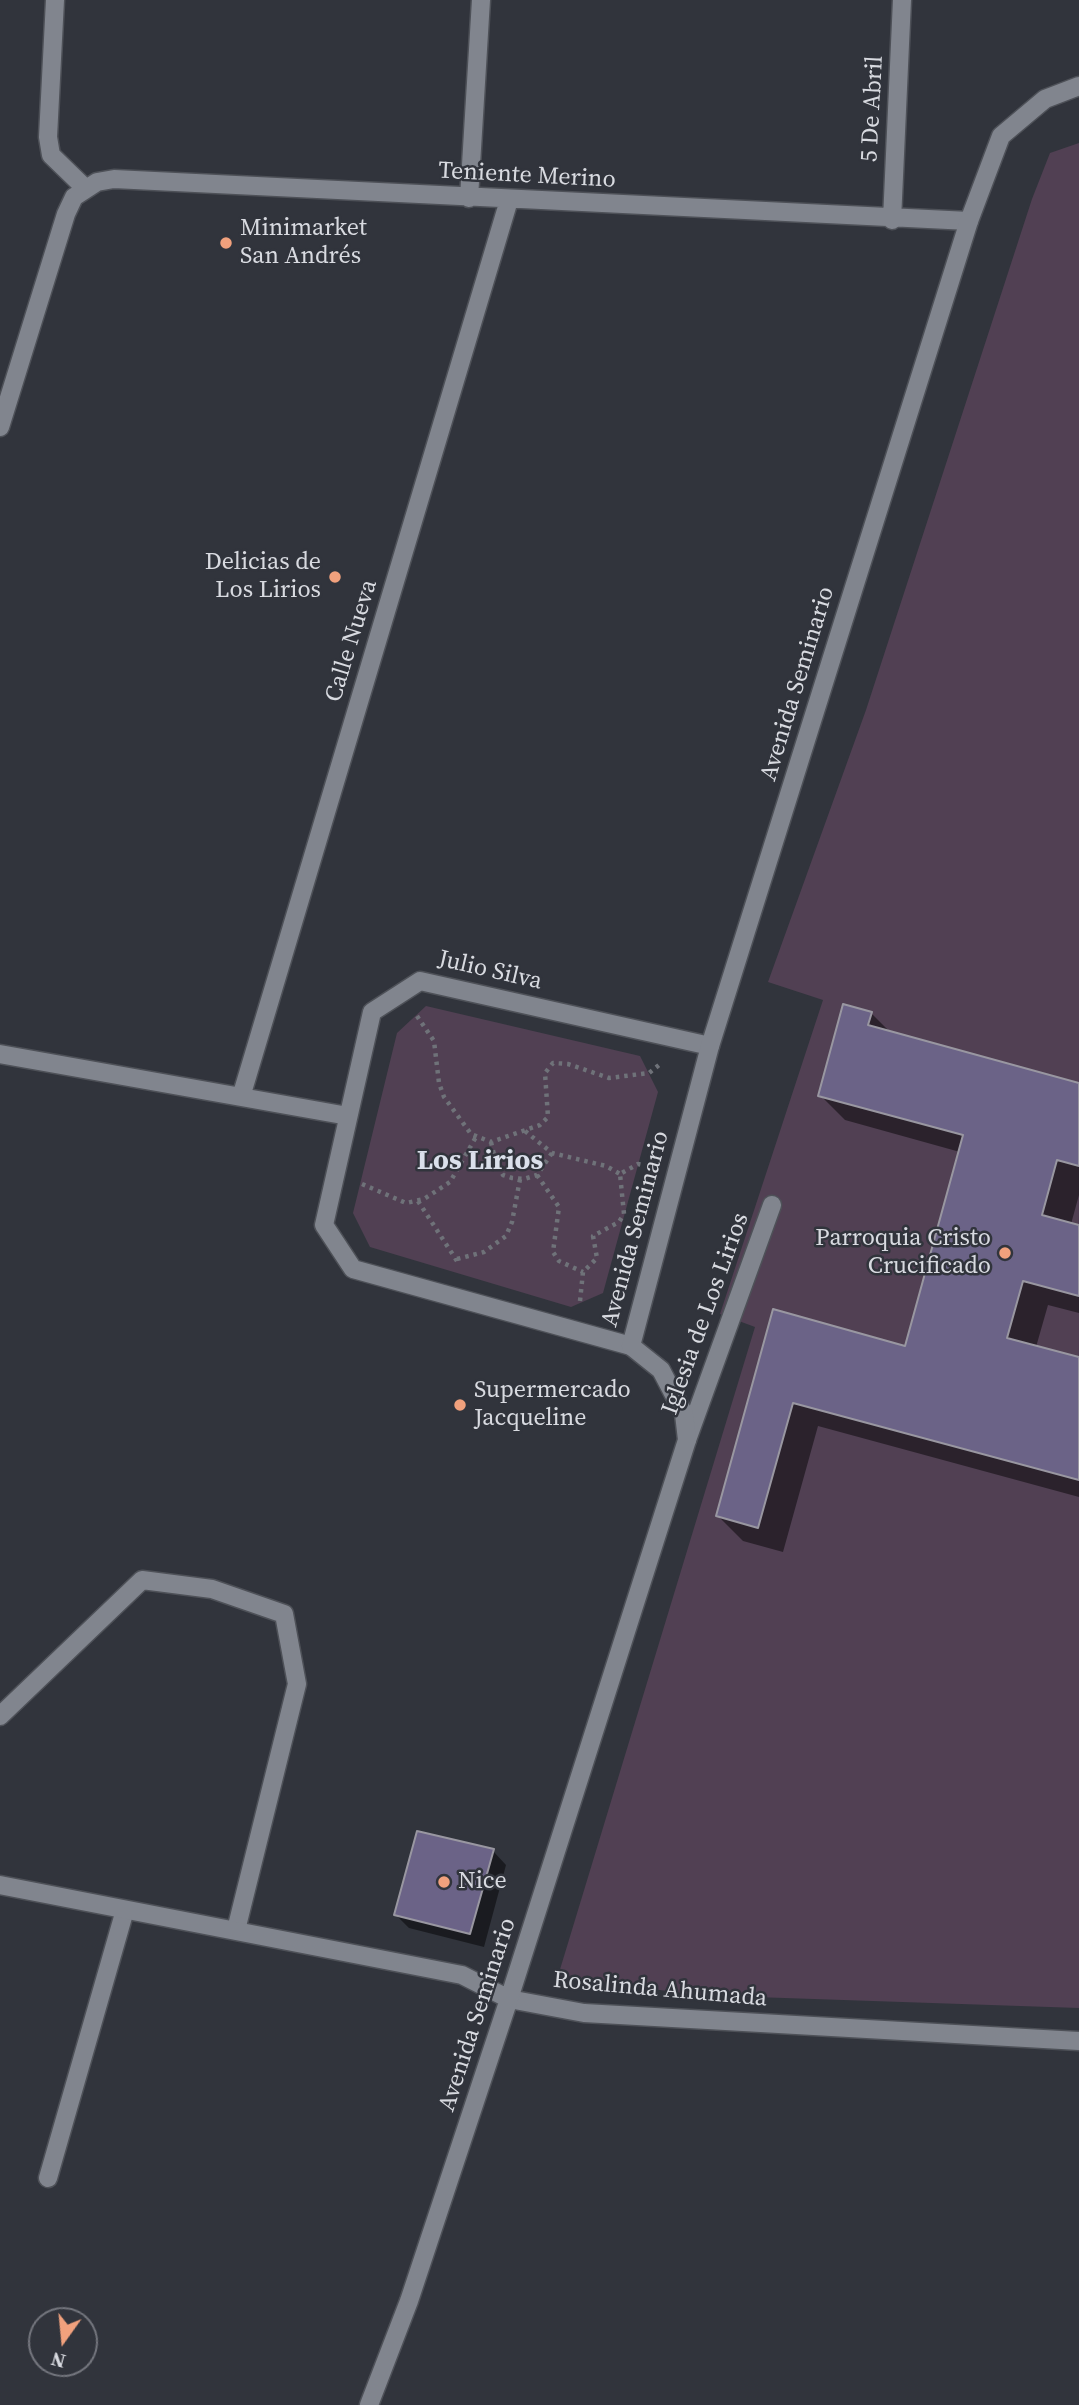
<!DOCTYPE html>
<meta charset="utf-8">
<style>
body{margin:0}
#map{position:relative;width:1079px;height:2405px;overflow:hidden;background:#31343c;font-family:"Source Serif 4",serif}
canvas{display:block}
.north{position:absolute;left:28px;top:2307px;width:70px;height:70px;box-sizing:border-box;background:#31343c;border:2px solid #74767e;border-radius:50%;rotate:195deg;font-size:19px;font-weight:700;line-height:28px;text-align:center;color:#d8dae0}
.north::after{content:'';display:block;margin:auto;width:24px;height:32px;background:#f1a17d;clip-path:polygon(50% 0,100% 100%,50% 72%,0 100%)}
</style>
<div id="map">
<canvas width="1079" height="2405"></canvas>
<div class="north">N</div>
</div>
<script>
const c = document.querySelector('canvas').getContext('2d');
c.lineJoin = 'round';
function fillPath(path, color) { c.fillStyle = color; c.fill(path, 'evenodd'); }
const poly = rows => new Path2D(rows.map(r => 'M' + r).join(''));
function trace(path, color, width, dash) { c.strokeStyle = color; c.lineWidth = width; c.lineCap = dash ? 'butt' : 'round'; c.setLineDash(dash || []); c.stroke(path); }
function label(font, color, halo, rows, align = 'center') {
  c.font = font + ' "Source Serif 4",serif'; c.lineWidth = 5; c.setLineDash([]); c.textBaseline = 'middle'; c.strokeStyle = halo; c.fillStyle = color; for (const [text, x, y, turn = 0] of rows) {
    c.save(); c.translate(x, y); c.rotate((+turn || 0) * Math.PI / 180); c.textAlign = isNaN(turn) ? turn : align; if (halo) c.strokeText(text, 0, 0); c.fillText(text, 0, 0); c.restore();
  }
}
fillPath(poly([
 [1079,143,1079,2008,696,1995,558,1976,755,1327,720,1314,823,1000,768,982,866,710,1032,199,1050,153],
 [426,1006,640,1056,658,1092,603,1293,571,1307,370,1247,353,1213,397,1033]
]), '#514053');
fillPath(poly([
 [871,1013,891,1033,1079,1085,1079,1195,1071,1224,1079,1227,1079,1313,1048,1305,1036,1347,1079,1359,1079,1497,818,1426,783,1552,743,1541,718,1516,774,1312,906,1348,960,1152,845,1120,820,1095],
 [493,1851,506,1865,484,1947,409,1928,396,1915]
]), '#0007');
const building = poly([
 [843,1004,872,1012,868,1025,1079,1083,1079,1166,1057,1160,1042,1215,1079,1225,1079,1296,1023,1281,1007,1338,1079,1357,1079,1480,793,1403,758,1528,716,1516,773,1309,905,1346,963,1135,818,1096,843,1004],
 [417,1831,494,1849,470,1934,394,1915,417,1831]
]);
fillPath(building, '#6b6387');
trace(building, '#9997a1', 2);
const lane = poly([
 [687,1440,772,1205]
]);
const street = poly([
 [55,0,48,137,51,155,85,188],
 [469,198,481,0],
 [892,220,902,0],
 [0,427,66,214,74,197,97,182,114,179,969,221],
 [0,1054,348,1116],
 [241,1097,509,200],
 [631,1346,353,1269,324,1225,372,1012,420,981,710,1046],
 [0,1716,142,1580,212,1589,284,1614,297,1684,236,1930],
 [509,1999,584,2013,1079,2041],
 [48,2178,125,1910]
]);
const secondary = poly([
 [0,1885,462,1975,509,1999],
 [369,2405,409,2301,509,1999,687,1440,684,1414,661,1370,631,1346,710,1046,969,221,1001,136,1045,99,1079,86]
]);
trace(lane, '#4e5158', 21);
trace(street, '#4e5158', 21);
trace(secondary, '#4e5158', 21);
trace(poly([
 [417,1016,434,1041,439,1083,444,1097,471,1134,491,1142,540,1125,548,1117,545,1073,553,1063,568,1064,609,1078,649,1073,659,1065],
 [525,1131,552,1153,606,1166,620,1174],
 [491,1142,496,1163,503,1175,512,1178,524,1179,537,1175,552,1153],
 [537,1175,559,1207,553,1252,559,1261,583,1272],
 [362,1184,406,1203,424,1199,450,1182,476,1137],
 [418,1201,457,1261],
 [457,1259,484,1252,506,1236,512,1222,520,1179],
 [580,1301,583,1272,597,1258,593,1236,619,1222,624,1214,620,1174,638,1164,648,1166]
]), '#6f7279', 4.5, [3.5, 5]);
trace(lane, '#81858e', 18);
trace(street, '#81858e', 18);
trace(secondary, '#81858e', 18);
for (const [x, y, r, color] of [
 [226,243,7,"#f1a17d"],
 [335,577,7,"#f1a17d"],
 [1005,1253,7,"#f1a17d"],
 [460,1405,7,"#f1a17d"],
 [444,1882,7,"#f1a17d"]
]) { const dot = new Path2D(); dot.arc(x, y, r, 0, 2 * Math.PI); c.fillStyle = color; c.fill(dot); trace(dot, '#31343c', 2.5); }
label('24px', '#d8dae0', '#31343c', [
 ["5 De Abril",873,109,-87],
 ["Teniente Merino",527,176,3],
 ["Calle Nueva",352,641,-73],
 ["Avenida Seminario",798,684,-73],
 ["Julio Silva",490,971,13],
 ["Avenida Seminario",636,1229,-75],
 ["Iglesia de Los Lirios",706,1314,-70],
 ["Rosalinda Ahumada",660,1990,5],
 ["Avenida Seminario",478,2015,-72]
]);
label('24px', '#d8dae0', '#31343c', [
 ["Minimarket",240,229],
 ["San Andrés",240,257],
 ["Delicias de",321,563,"right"],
 ["Los Lirios",321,591,"right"],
 ["Parroquia Cristo",991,1239,"right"],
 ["Crucificado",991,1267,"right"],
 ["Supermercado",474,1391],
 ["Jacqueline",474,1419],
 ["Nice",458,1882]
], 'left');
label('bold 28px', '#dbe0eb', '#31343c', [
 ["Los Lirios",480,1162]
]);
</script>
